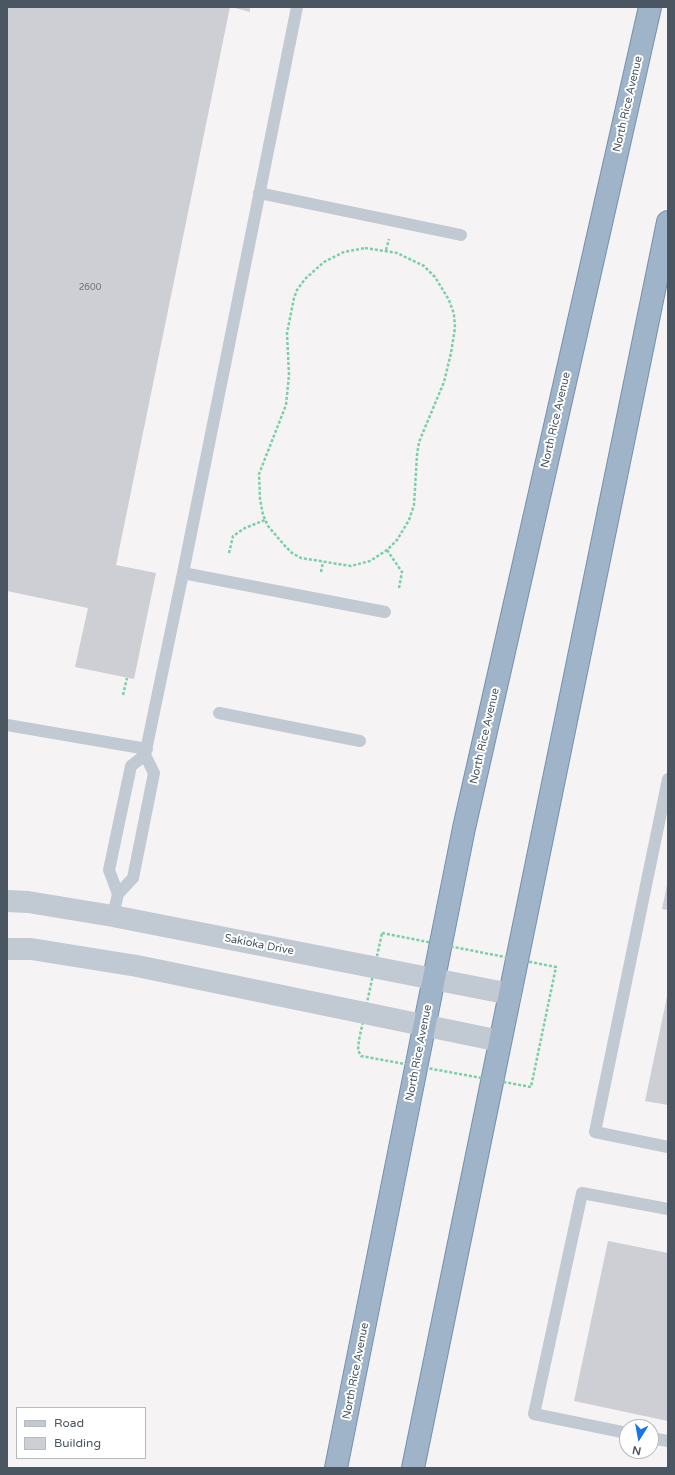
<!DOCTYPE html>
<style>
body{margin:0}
#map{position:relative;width:675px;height:1475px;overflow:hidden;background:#f5f3f3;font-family:"Varela Round",sans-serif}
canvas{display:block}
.frame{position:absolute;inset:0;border:8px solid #4a5661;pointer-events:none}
.legend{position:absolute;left:16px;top:1407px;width:130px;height:52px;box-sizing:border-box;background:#fff;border:1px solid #b7bbc0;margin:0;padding:5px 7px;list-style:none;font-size:12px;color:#4a5661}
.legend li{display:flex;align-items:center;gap:8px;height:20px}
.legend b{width:20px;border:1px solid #b7bbc0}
.north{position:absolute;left:619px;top:1419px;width:40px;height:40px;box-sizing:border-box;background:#fff;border:1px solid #b7bbc0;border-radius:50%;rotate:191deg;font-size:11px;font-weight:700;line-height:16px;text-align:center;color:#4a5661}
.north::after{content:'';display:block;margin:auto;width:14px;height:18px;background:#1a73e8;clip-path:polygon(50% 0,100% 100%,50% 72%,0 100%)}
</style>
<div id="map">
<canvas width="675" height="1475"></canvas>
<div class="frame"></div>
<ul class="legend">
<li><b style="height:5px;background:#c1cad2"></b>Road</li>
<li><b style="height:11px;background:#cdcfd5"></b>Building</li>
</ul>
<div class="north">N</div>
</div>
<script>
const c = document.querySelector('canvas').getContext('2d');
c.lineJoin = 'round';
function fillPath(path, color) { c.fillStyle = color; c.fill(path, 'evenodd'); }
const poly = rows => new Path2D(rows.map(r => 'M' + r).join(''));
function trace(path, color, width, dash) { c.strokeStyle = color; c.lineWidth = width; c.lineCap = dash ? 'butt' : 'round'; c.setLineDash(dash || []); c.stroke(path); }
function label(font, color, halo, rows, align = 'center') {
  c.font = font + ' "Varela Round",sans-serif'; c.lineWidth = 4; c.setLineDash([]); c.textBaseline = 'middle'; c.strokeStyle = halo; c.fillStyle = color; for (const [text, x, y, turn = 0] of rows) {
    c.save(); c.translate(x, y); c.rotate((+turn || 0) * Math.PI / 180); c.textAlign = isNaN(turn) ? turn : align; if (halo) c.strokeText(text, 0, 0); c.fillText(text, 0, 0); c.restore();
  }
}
fillPath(poly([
 [7,7,230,7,116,565,156,573,134,679,75,667,88,608,7,591],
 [231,7,250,7,250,12],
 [667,885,668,885,668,910,662,909],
 [668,992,668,1105,645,1101],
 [608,1241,668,1253,668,1421,574,1401]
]), '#cdcfd5');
const trunk = poly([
 [336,1468,464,828,650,7],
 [413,1468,668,222]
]);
trace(trunk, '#7690ad', 24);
trace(poly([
 [365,248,397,253,424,266,435,277,449,300,454,314,455,328,451,353,444,382,419,442,417,455,414,505,409,520,397,540,387,550,370,561,351,566,301,558,292,553,285,546,268,526,263,515,260,499,259,474,286,405,289,375,287,333,294,298,297,290,305,279,324,262,344,252,365,248],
 [386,250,389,239],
 [387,550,402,572,399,588],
 [229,553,233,536,245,528,265,520],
 [321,572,323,562],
 [123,695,127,678],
 [382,933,556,967,531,1087,361,1056,358,1050,359,1040,382,933]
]), '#7ad0a6', 2.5, [3, 2]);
trace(poly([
 [297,7,183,573,385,612],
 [259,193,461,235],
 [219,713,360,741],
 [7,725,147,749],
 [668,779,595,1132,668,1147],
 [118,894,109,870,131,766,145,755],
 [113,916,118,894,133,878,154,773,145,755,183,573],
 [627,1433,534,1414,582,1193,668,1209],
 [651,1438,668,1441]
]), '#c1cad2', 12);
trace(poly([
 [7,901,28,902,113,916,510,994],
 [7,949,31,949,137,966,500,1041]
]), '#c1cad2', 22);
trace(trunk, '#9fb4c9', 22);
label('9px', '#6b747e', null, [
 ["2600",90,288]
]);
label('11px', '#4a5661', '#fff', [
 ["North Rice Avenue",628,104,-77],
 ["North Rice Avenue",556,420,-77],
 ["North Rice Avenue",485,736,-77],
 ["Sakioka Drive",259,945,11],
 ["North Rice Avenue",419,1053,-79],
 ["North Rice Avenue",356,1371,-79]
]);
</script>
